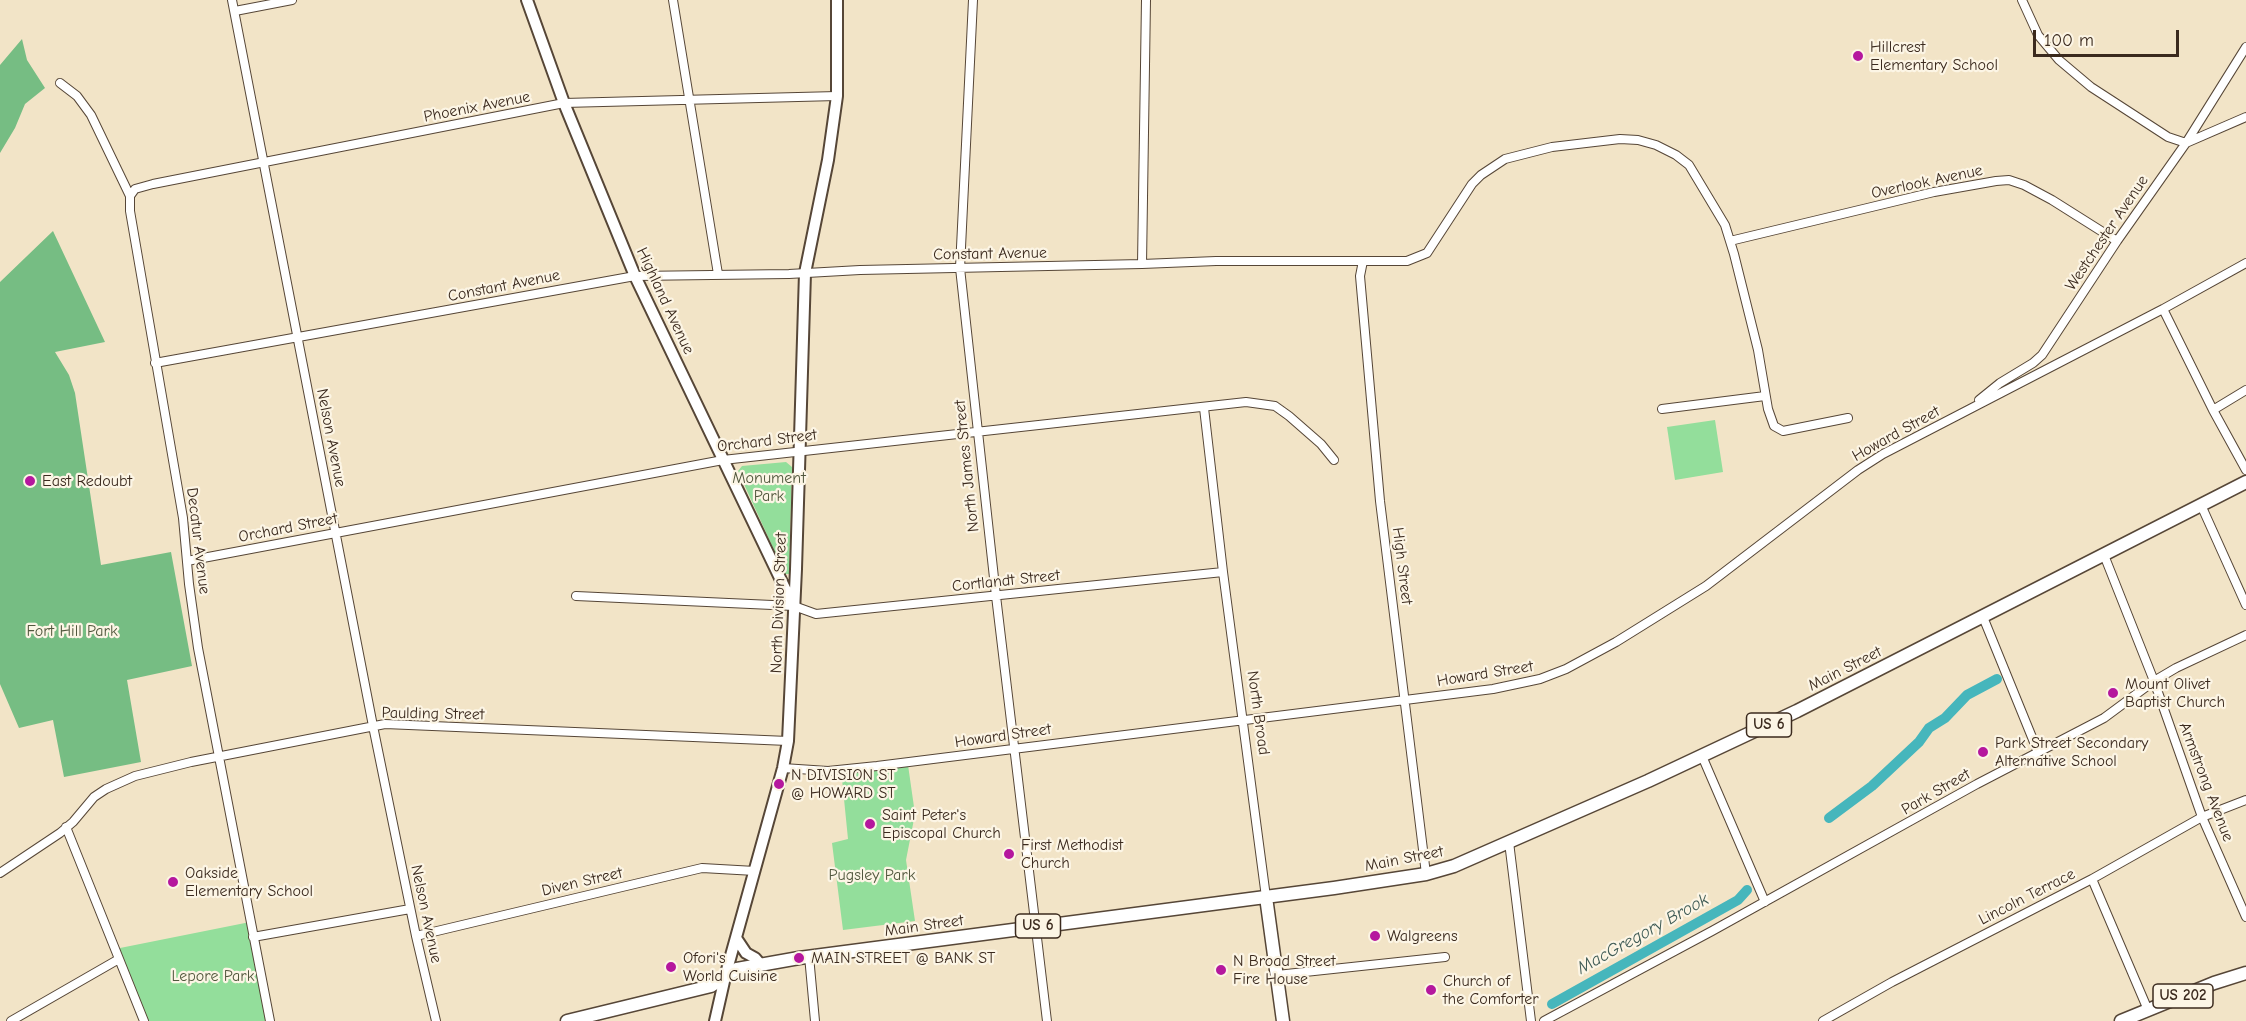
<!DOCTYPE html>
<style>
body{margin:0}
#map{position:relative;width:2246px;height:1021px;overflow:hidden;background:#f2e4c7;font-family:"Comic Neue",sans-serif}
canvas{display:block}
.scale{position:absolute;left:2033px;top:30px;width:146px;height:27px;box-sizing:border-box;border:3px solid #3b2a1e;border-top:0;padding-left:8px;font-size:18px;line-height:21px;white-space:nowrap;color:#3b2a1e;-webkit-text-stroke:4px #fcf5e5;paint-order:stroke}
</style>
<div id="map">
<canvas width="2246" height="1021"></canvas>
<div class="scale">100 m</div>
</div>
<script>
const c = document.querySelector('canvas').getContext('2d');
c.lineJoin = 'round';
function fillPath(path, color) { c.fillStyle = color; c.fill(path, 'evenodd'); }
const poly = rows => new Path2D(rows.map(r => 'M' + r).join(''));
function trace(path, color, width, dash) { c.strokeStyle = color; c.lineWidth = width; c.lineCap = dash ? 'butt' : 'round'; c.setLineDash(dash || []); c.stroke(path); }
function label(font, color, halo, rows, align = 'center') {
  c.font = font + ' "Comic Neue",sans-serif'; c.lineWidth = 4.5; c.setLineDash([]); c.textBaseline = 'middle'; c.strokeStyle = halo; c.fillStyle = color; for (const [text, x, y, turn = 0] of rows) {
    c.save(); c.translate(x, y); c.rotate((+turn || 0) * Math.PI / 180); c.textAlign = isNaN(turn) ? turn : align; if (halo) c.strokeText(text, 0, 0); c.fillText(text, 0, 0); c.restore();
  }
}
fillPath(poly([
 [1715,420,1723,472,1675,480,1667,427],
 [786,462,792,467,789,574,785,574,738,471,742,466],
 [908,765,915,814,906,860,915,921,843,930,832,843,848,839,841,769],
 [250,922,270,1021,144,1021,115,949]
]), '#93de9b');
fillPath(poly([
 [22,39,27,60,45,88,25,104,15,128,0,153,0,65],
 [53,231,105,342,55,352,69,375,75,393,101,565,171,552,192,666,127,680,141,762,64,777,53,720,19,728,0,684,0,282]
]), '#76bd83');
trace(poly([
 [1829,818,1872,786,1919,742,1929,728,1945,718,1967,695,1997,679],
 [1552,1004,1738,900,1747,890]
]), '#46b6bc', 10);
const street = poly([
 [232,0,373,726,416,936,436,1021],
 [673,0,718,274],
 [973,0,960,268,996,596,1047,1021],
 [2022,0,2038,35,2059,60,2091,87,2168,137,2186,143,2246,117],
 [235,11,292,0],
 [60,83,77,96,91,115,130,196,130,211,183,518,189,584,198,648,270,1021],
 [130,196,135,189,153,184,564,103,837,96],
 [1730,241,1934,192,1996,181,2009,180,2024,185,2052,200,2117,241],
 [1363,261,1360,276,1380,501,1426,874],
 [1142,264,1146,0],
 [2163,309,2213,410,2246,470],
 [155,363,635,276,789,274,860,270,1142,264,1216,261,1407,261,1427,253,1472,184,1481,175,1505,159,1552,147,1620,139,1638,140,1656,145,1676,155,1689,165,1725,225,1734,254,1758,350,1768,409,1774,426,1783,431,1848,418],
 [1979,400,2000,383,2033,363,2042,355,2117,241,2186,143,2246,47],
 [1204,408,1223,572,1266,897],
 [1662,409,1765,396],
 [2213,410,2246,390],
 [2201,505,2246,605],
 [2104,555,2154,681,2202,817,2246,917],
 [187,561,723,460,1246,402,1275,406,1289,416,1321,444,1334,460],
 [576,596,794,606,816,614,1223,572],
 [1983,617,2038,752],
 [1702,756,1765,902],
 [783,768,828,771,877,766,1493,689,1540,679,1566,669,1616,642,1706,586,1858,470,1883,454,2163,309,2246,263],
 [66,827,144,1021],
 [1509,842,1531,1021],
 [0,873,60,833,73,822,94,797,106,789,135,776,191,762,385,724,788,741],
 [2092,879,2148,1010],
 [416,936,702,868,755,871],
 [253,937,410,909],
 [809,956,815,1021],
 [1277,975,1445,957],
 [11,1021,119,959],
 [1544,1021,1712,931,1977,784,2104,718,2154,681,2176,668,2246,635],
 [1823,1021,1892,982,2092,879,2202,817,2246,800]
]);
const secondary = poly([
 [527,0,564,103,635,276,792,603],
 [736,938,746,953,755,958,761,965],
 [715,1021,725,977,783,768,788,741,796,569,805,273,828,160,837,96,837,0]
]);
const primary = poly([
 [1266,897,1283,1021],
 [567,1021,711,986,737,969,799,958,1334,888,1426,874,1454,866,1648,781,1797,711,2246,482],
 [2121,1021,2214,983,2246,973]
]);
trace(street, '#564637', 10);
trace(secondary, '#564637', 14);
trace(primary, '#564637', 15);
trace(street, '#fff', 8);
trace(secondary, '#fff', 10);
trace(primary, '#fff', 12);
for (const [x, y, r, color] of [
 [1858,56,6,"#b5179e"],
 [30,481,6,"#b5179e"],
 [2113,693,6,"#b5179e"],
 [1983,752,6,"#b5179e"],
 [779,784,6,"#b5179e"],
 [870,824,6,"#b5179e"],
 [1009,854,6,"#b5179e"],
 [173,882,6,"#b5179e"],
 [1375,936,6,"#b5179e"],
 [799,958,6,"#b5179e"],
 [671,967,6,"#b5179e"],
 [1221,970,6,"#b5179e"],
 [1431,990,6,"#b5179e"]
]) { const dot = new Path2D(); dot.arc(x, y, r, 0, 2 * Math.PI); c.fillStyle = color; c.fill(dot); trace(dot, '#fcf5e5', 2); }
for (const [x, y, w] of [
 [1769,725,45],
 [1038,926,45],
 [2183,996,60]
]) { const box = new Path2D(); box.roundRect(x - w / 2, y - 12, w, 24, 4.5); c.fillStyle = '#fcf5e5'; c.fill(box); trace(box, '#3b2a1e', 1.5); }
label('bold 15px', '#3b2a1e', null, [
 ["US 6",1769,725],
 ["US 6",1038,926],
 ["US 202",2183,996]
]);
label('16px', '#3b2a1e', '#fcf5e5', [
 ["Hillcrest",1870,47],
 ["Elementary School",1870,65],
 ["East Redoubt",42,481],
 ["Mount Olivet",2125,684],
 ["Baptist Church",2125,702],
 ["Park Street Secondary",1995,743],
 ["Alternative School",1995,761],
 ["N DIVISION ST",791,775],
 ["@ HOWARD ST",791,793],
 ["Saint Peter's",882,815],
 ["Episcopal Church",882,833],
 ["First Methodist",1021,845],
 ["Church",1021,863],
 ["Oakside",185,873],
 ["Elementary School",185,891],
 ["Walgreens",1387,936],
 ["Ofori's",683,958],
 ["World Cuisine",683,976],
 ["MAIN STREET @ BANK ST",811,958],
 ["N Broad Street",1233,961],
 ["Fire House",1233,979],
 ["Church of",1443,981],
 ["the Comforter",1443,999]
], 'left');
label('16px', '#3b2a1e', '#fcf5e5', [
 ["Phoenix Avenue",477,107,-11],
 ["Overlook Avenue",1927,182,-12],
 ["Westchester Avenue",2107,233,-56],
 ["Constant Avenue",990,254,-1],
 ["Constant Avenue",504,286,-11],
 ["Highland Avenue",665,301,65],
 ["Howard Street",1896,434,-29],
 ["Nelson Avenue",331,438,79],
 ["Orchard Street",767,441,-7],
 ["North James Street",967,466,-96],
 ["Orchard Street",288,528,-11],
 ["Decatur Avenue",198,541,83],
 ["High Street",1402,566,83],
 ["Cortlandt Street",1006,581,-6],
 ["North Division Street",779,603,-88],
 ["Main Street",1845,669,-27],
 ["Howard Street",1485,674,-9],
 ["North Broad",1258,713,82],
 ["Paulding Street",433,714,1],
 ["Howard Street",1003,736,-8],
 ["Armstrong Avenue",2206,782,69],
 ["Park Street",1936,792,-30],
 ["Main Street",1404,859,-11],
 ["Diven Street",582,882,-13],
 ["Lincoln Terrace",2027,897,-27],
 ["Nelson Avenue",426,914,78],
 ["Main Street",924,926,-8]
]);
label('16px', '#51573d', '#fcf5e5', [
 ["Monument",769,478],
 ["Park",769,496],
 ["Fort Hill Park",72,631],
 ["Pugsley Park",872,875],
 ["Lepore Park",213,976]
]);
label('italic 18px', '#3f5b55', '#fcf5e5', [
 ["MacGregory Brook",1643,934,-29]
]);
</script>
